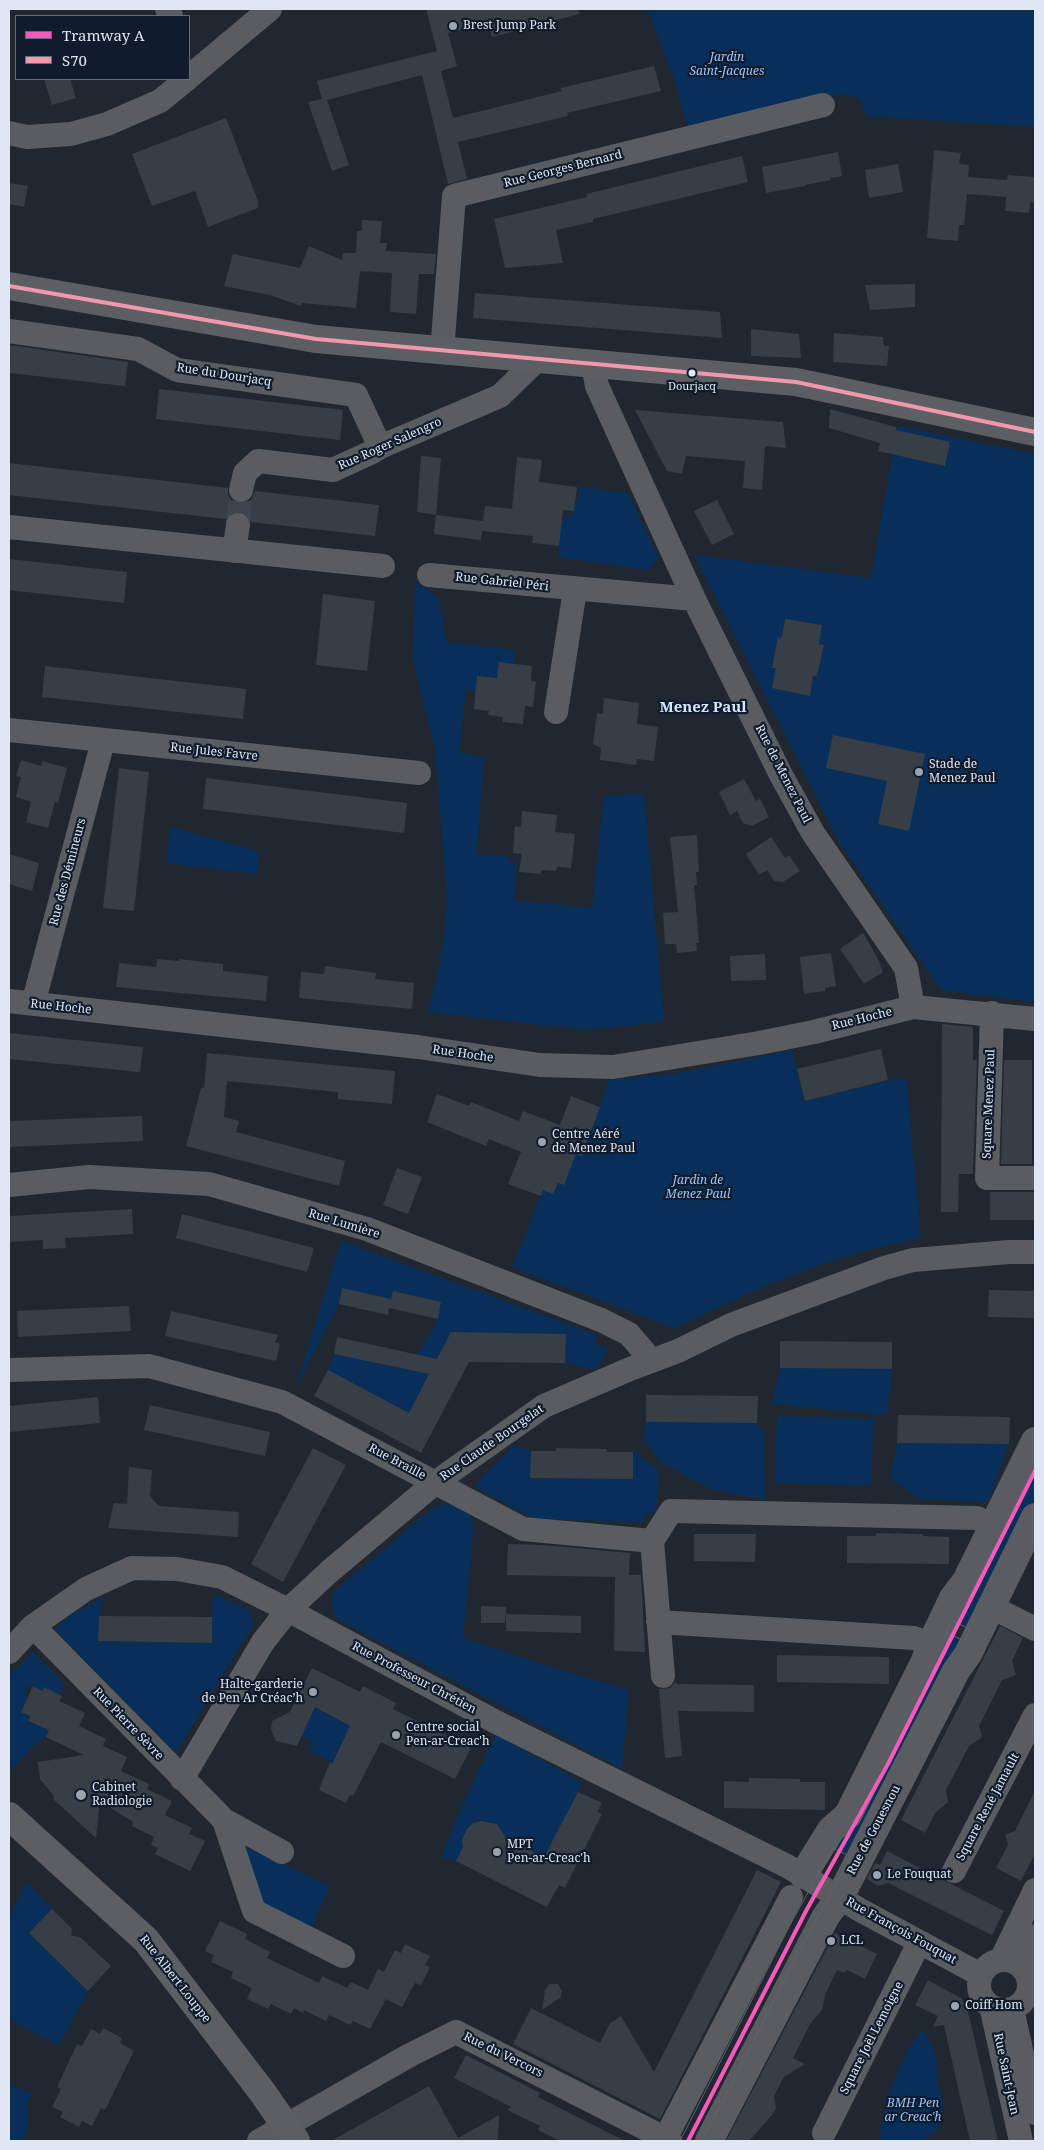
<!DOCTYPE html>
<meta charset="utf-8">
<style>
body{margin:0}
#map{position:relative;width:1044px;height:2150px;overflow:hidden;background:#202730;font-family:"Noto Serif",serif}
canvas{display:block}
.frame{position:absolute;inset:0;border:10px solid #dee7f2;pointer-events:none}
.legend{position:absolute;left:15px;top:15px;width:175px;height:65px;box-sizing:border-box;background:#101c2c;border:1px solid #626d7b;margin:0;padding:6px 9px;list-style:none;font-size:15px;color:#dee7f2}
.legend li{display:flex;align-items:center;gap:10px;height:25px}
.legend b{width:25px;border:1px solid #626d7b}
</style>
<div id="map">
<canvas width="1044" height="2150"></canvas>
<div class="frame"></div>
<ul class="legend">
<li><b style="height:6px;background:#f75aba"></b>Tramway A</li>
<li><b style="height:6px;background:#f298ab"></b>S70</li>
</ul>
</div>
<script>
const c = document.querySelector('canvas').getContext('2d');
c.lineJoin = 'round';
function fillPath(path, color) { c.fillStyle = color; c.fill(path, 'evenodd'); }
const poly = rows => new Path2D(rows.map(r => 'M' + r).join(''));
function trace(path, color, width, dash) { c.strokeStyle = color; c.lineWidth = width; c.lineCap = dash ? 'butt' : 'round'; c.setLineDash(dash || []); c.stroke(path); }
function label(font, color, halo, rows, align = 'center') {
  c.font = font + ' "Noto Serif",serif'; c.lineWidth = 4.5; c.setLineDash([]); c.textBaseline = 'middle'; c.strokeStyle = halo; c.fillStyle = color; for (const [text, x, y, turn = 0] of rows) {
    c.save(); c.translate(x, y); c.rotate((+turn || 0) * Math.PI / 180); c.textAlign = isNaN(turn) ? turn : align; if (halo) c.strokeText(text, 0, 0); c.fillText(text, 0, 0); c.restore();
  }
}
fillPath(poly([
 [647,9,1035,9,1035,127,866,116,860,99,845,94,689,132,672,72],
 [897,426,1035,454,1035,1002,941,990,838,840,694,555,871,578],
 [580,487,628,493,659,558,648,570,558,557,561,522,574,511],
 [415,582,439,598,446,642,514,650,514,664,499,662,497,678,478,676,476,691,466,690,459,752,484,757,477,854,509,857,510,862,517,863,514,900,592,908,604,796,644,793,664,1022,584,1030,429,1012,444,938,447,897,435,748,413,660],
 [170,827,259,851,257,874,167,863],
 [792,1050,805,1101,906,1077,921,1238,868,1250,817,1266,765,1286,674,1328,512,1267,543,1190,571,1152,582,1155,609,1080,679,1073],
 [341,1241,597,1335,594,1345,609,1347,596,1369,565,1363,566,1334,458,1333,452,1331,409,1413,328,1370,334,1354,414,1371,417,1355,438,1319,441,1302,393,1291,391,1299,342,1288,339,1304,295,1389],
 [780,1368,892,1369,887,1415,772,1404],
 [777,1416,874,1419,871,1486,775,1483],
 [646,1422,757,1423,764,1431,765,1500,711,1489,661,1463,644,1439],
 [897,1443,1009,1444,988,1502,920,1499,890,1478],
 [514,1445,531,1451,530,1478,632,1479,633,1452,659,1470,656,1512,646,1513,643,1522,534,1519,474,1486],
 [1035,1455,1035,1500,970,1629,952,1621],
 [446,1503,464,1510,471,1516,474,1526,463,1638,551,1667,629,1690,622,1769,337,1619,331,1605,334,1591,433,1508],
 [213,1594,249,1610,253,1625,176,1753,54,1629,72,1614,103,1597,99,1616,99,1641,211,1643],
 [946,1632,964,1641,851,1857,833,1848],
 [32,1653,35,1654,65,1685,58,1694,44,1687,42,1691,28,1685,24,1695,28,1697,21,1712,30,1716,28,1721,49,1730,46,1737,36,1743,9,1772,9,1676],
 [315,1707,350,1726,332,1763,309,1750,313,1742,301,1736],
 [496,1735,582,1782,578,1792,544,1857,506,1838,497,1824,481,1821,473,1823,467,1829,462,1839,463,1847,456,1861,441,1858,461,1808],
 [237,1843,330,1886,308,1934,262,1904],
 [27,1882,52,1909,29,1933,88,1991,59,2045,9,2020,9,1917],
 [922,2029,933,2048,936,2059,938,2085,943,2104,941,2123,936,2132,921,2141,882,2141,880,2131,886,2099,908,2049],
 [9,2084,34,2095,27,2100,28,2127,22,2141,9,2141]
]), '#082f5a');
fillPath(poly([
 [426,9,578,9,579,14,492,37,489,23,448,33,457,66,441,71,453,118,562,91,561,88,654,66,661,91,567,113,568,116,458,142,467,179,448,184,422,75,327,100,349,165,332,171,308,102,322,99,317,81,437,51],
 [44,79,70,79,76,98,52,105],
 [226,118,258,201,258,208,208,227,195,191,152,206,132,154],
 [934,150,961,153,959,164,969,165,968,177,1007,180,1008,175,1035,177,1035,203,1030,202,1029,213,1005,211,1006,197,967,194,964,225,959,225,958,241,927,238],
 [838,152,842,176,830,178,831,180,805,185,805,186,766,193,762,167],
 [742,156,748,182,593,219,593,222,556,230,563,263,505,268,494,219,587,197,586,194],
 [898,164,903,192,869,198,865,170],
 [9,183,28,186,24,207,9,204],
 [362,220,382,221,380,243,387,243,386,251,436,254,434,274,419,274,416,314,390,312,392,273,360,271,356,308,302,303,301,306,270,295,224,286,233,254,300,268,309,246,342,260,343,253,356,253,357,231,362,231],
 [915,284,915,307,870,310,865,285],
 [475,293,720,312,722,338,473,318],
 [751,329,799,334,801,358,751,356],
 [834,333,883,337,884,346,889,346,887,366,833,362],
 [9,345,128,362,125,386,9,373],
 [159,389,343,410,340,440,156,419],
 [830,409,896,427,896,430,950,442,945,466,878,451,880,443,829,428],
 [635,410,783,422,786,448,765,446,762,490,743,488,745,461,686,456,682,474,667,471],
 [421,456,441,458,436,515,417,512],
 [517,457,542,460,539,482,577,487,574,511,563,510,559,546,532,543,533,536,482,531,481,540,434,534,436,515,483,521,485,506,512,509],
 [9,463,228,488,228,494,231,500,238,503,244,503,251,500,255,491,379,505,375,536,251,522,247,515,240,511,233,512,226,519,9,495],
 [717,500,734,534,712,545,694,511],
 [9,559,127,572,124,603,9,590],
 [323,594,375,601,367,671,316,665],
 [785,619,822,625,819,644,824,645,817,676,813,676,810,696,772,688,776,668,772,668,778,637,782,638],
 [499,662,532,666,531,681,536,682,533,707,525,706,523,724,502,722,503,717,488,715,489,711,474,709,477,676,497,678],
 [45,666,246,689,243,719,42,697],
 [604,698,639,703,637,724,658,727,654,761,637,759,636,765,600,760,601,748,593,744,597,713,603,714],
 [833,735,925,754,909,831,878,824,887,781,826,768],
 [21,760,41,766,42,761,67,768,58,803,55,802,48,828,26,822,31,802,16,797,21,777,16,776],
 [119,768,149,772,134,911,103,908],
 [206,778,407,803,404,833,203,809],
 [744,779,756,801,760,799,769,817,752,826,743,823,737,811,730,815,719,792],
 [522,811,557,815,555,832,575,834,571,868,557,867,556,871,541,870,541,874,519,872,522,854,513,853,515,826,521,827],
 [697,835,699,872,696,872,697,885,694,885,699,943,696,943,697,951,677,953,676,944,665,944,663,913,678,912,670,837],
 [771,837,785,858,789,855,800,871,783,882,774,881,767,870,759,875,746,854],
 [9,854,39,863,32,891,9,884],
 [863,933,877,957,883,972,864,984,840,949],
 [831,953,836,986,825,988,825,991,804,994,800,957],
 [765,954,766,980,731,981,730,956],
 [157,959,179,961,179,959,223,964,223,971,268,976,266,1001,116,987,119,963,156,967],
 [325,966,376,973,375,979,414,983,412,1009,299,998,301,972,324,974],
 [942,1024,973,1027,973,1060,977,1060,973,1174,959,1174,958,1212,941,1212],
 [9,1033,143,1047,140,1072,9,1059],
 [881,1049,888,1080,805,1101,797,1069],
 [207,1053,395,1071,392,1104,338,1099,338,1092,227,1081,224,1117,239,1121,236,1132,345,1161,339,1186,186,1146,201,1088,204,1088],
 [1004,1060,1032,1060,1032,1164,1001,1164],
 [437,1094,469,1106,471,1102,519,1121,523,1111,560,1125,571,1096,600,1107,582,1156,576,1154,564,1185,558,1183,553,1194,543,1190,541,1196,508,1184,521,1152,489,1139,486,1146,427,1122],
 [142,1116,143,1141,9,1147,9,1121],
 [397,1168,422,1177,408,1214,383,1205],
 [990,1192,1035,1192,1035,1220,990,1220],
 [132,1209,133,1234,65,1238,66,1248,43,1249,43,1240,9,1242,9,1216],
 [182,1214,314,1248,307,1272,176,1238],
 [342,1288,391,1299,393,1291,441,1302,438,1319,389,1308,388,1315,339,1304],
 [989,1290,1035,1291,1035,1318,988,1317],
 [129,1306,131,1331,18,1337,17,1311],
 [171,1311,278,1335,275,1342,280,1344,276,1361,165,1336],
 [451,1332,566,1334,565,1363,469,1362,421,1453,314,1396,328,1370,409,1413,429,1374,334,1354,337,1337,437,1359],
 [780,1341,892,1342,892,1369,780,1368],
 [646,1395,758,1396,757,1423,646,1422],
 [98,1397,100,1423,10,1432,9,1406],
 [150,1405,270,1432,265,1456,144,1430],
 [898,1415,1010,1417,1009,1444,897,1443],
 [313,1448,346,1465,283,1582,251,1564],
 [556,1448,607,1449,607,1452,633,1452,633,1479,530,1478,531,1451,556,1451],
 [129,1467,152,1470,150,1496,159,1506,239,1512,238,1537,108,1528,114,1503,127,1504],
 [876,1533,923,1534,923,1536,949,1537,949,1564,847,1563,847,1536,876,1536],
 [694,1534,756,1534,755,1562,694,1561],
 [508,1544,543,1545,630,1553,629,1575,641,1575,645,1652,614,1651,615,1577,507,1575],
 [481,1606,506,1607,505,1623,481,1623],
 [506,1614,581,1616,581,1633,506,1631],
 [99,1616,212,1617,212,1643,98,1641],
 [1000,1626,1023,1638,1012,1661,1016,1675,1002,1680,979,1726,982,1735,981,1738,969,1746,946,1790,948,1802,935,1813,925,1833,901,1820],
 [777,1655,889,1657,889,1684,777,1682],
 [312,1668,360,1692,363,1686,396,1703,393,1709,471,1748,455,1779,381,1742,353,1796,350,1795,346,1803,319,1790,330,1762,332,1764,350,1726,315,1707,297,1746,276,1741,271,1729,272,1721,290,1712],
 [676,1681,676,1684,754,1685,754,1712,678,1711,682,1756,665,1758,659,1689,670,1688],
 [33,1686,42,1691,44,1687,62,1696,59,1701,85,1713,79,1726,106,1739,103,1746,127,1757,121,1771,149,1784,147,1789,172,1801,165,1815,192,1828,189,1834,205,1841,190,1871,155,1854,158,1848,151,1845,154,1837,132,1826,133,1822,100,1801,96,1838,53,1799,54,1796,40,1779,38,1762,84,1755,46,1737,49,1730,28,1721,30,1716,21,1712],
 [749,1778,800,1779,800,1782,825,1782,825,1810,724,1808,724,1781,749,1782],
 [1035,1791,1035,1853,1021,1881,996,1868,1008,1845,1005,1835,1015,1831],
 [578,1792,602,1803,597,1812,602,1814,565,1888,559,1885,547,1907,456,1861,463,1847,462,1839,467,1829,473,1823,481,1821,497,1824,506,1838,544,1857],
 [887,1851,1004,1911,992,1935,888,1883,878,1886,867,1879,875,1863,880,1865],
 [757,1870,781,1882,660,2119,513,2044,531,2008,600,2043,610,2023,621,2016,654,2072],
 [52,1909,72,1929,71,1935,81,1938,111,1966,88,1991,29,1933],
 [220,1921,247,1934,245,1939,270,1952,267,1958,319,1983,322,1976,347,1988,351,1982,368,1990,378,1969,384,1972,395,1950,401,1953,405,1944,430,1956,425,1965,430,1967,421,1985,415,1983,402,2007,386,1999,370,2029,353,2021,350,2025,329,2015,326,2021,304,2010,303,2013,294,2008,291,2014,271,2004,268,2009,247,1999,252,1988,231,1978,233,1972,211,1962,214,1955,205,1951],
 [835,1933,877,1954,865,1979,847,1970,845,1973,837,1970,825,1995,822,2010,810,2024,793,2058,805,2064,784,2077,774,2096,776,2107,773,2114,749,2141,726,2141],
 [928,1980,961,1998,967,2007,998,2141,970,2141,944,2025,933,2027,938,2016,915,2005],
 [549,1984,558,1984,562,1991,561,1997,542,2010,545,1990],
 [103,2028,122,2038,120,2043,134,2051,105,2110,101,2108,92,2126,82,2121,79,2127,60,2117,63,2112,52,2107,61,2089,57,2087,77,2044,82,2046,91,2029,100,2034],
 [466,2055,540,2093,538,2097,625,2141,560,2141,538,2130,540,2126,507,2110,511,2107,454,2078],
 [429,2086,458,2138,499,2115,498,2141,331,2141]
]), '#383e46');
trace(poly([
 [238,525,241,490]
]), '#3c444d', 24, [24, 12]);
trace(poly([
 [167,9,171,16],
 [189,77,270,9],
 [9,133,27,137,71,134,107,124,160,101,187,79],
 [9,331,138,349,177,370,356,395,380,447],
 [442,352,454,196,823,105],
 [593,365,597,386,694,599,781,775,813,833,906,968,913,1007,1035,1019],
 [241,490,245,473,258,461,333,470,372,452,380,447,500,396,537,360],
 [9,527,383,566],
 [234,551,238,525],
 [429,575,694,599],
 [556,712,575,590],
 [9,730,419,773],
 [9,1001,418,1047,540,1065,613,1067,759,1043,814,1032,913,1007],
 [33,1004,103,741],
 [992,1013,987,1178,1035,1178],
 [9,1185,89,1177,209,1184,367,1229,601,1320,629,1334,652,1361],
 [9,1370,149,1366,282,1402,523,1529,652,1541,663,1676],
 [652,1541,671,1511,977,1518,993,1527],
 [990,1606,1035,1629],
 [658,1622,914,1638,931,1644],
 [33,1626,224,1820,254,1911,343,1956],
 [9,1652,33,1626,86,1589,132,1568,177,1569,222,1577,288,1610,496,1722,787,1866,860,1910,981,1975],
 [182,1779,263,1642,288,1610,330,1571,436,1482,544,1406,630,1369,678,1351,731,1325,884,1268,913,1260,1009,1252,1035,1252],
 [224,1820,282,1852],
 [954,1871,1035,1715],
 [1001,1960,1035,1890],
 '979 1985a25 25 0 1 1 50 0a25 25 0 1 1-50 0Z',
 [1020,1965,1035,1936],
 [991,2006,1021,2141],
 [1012,2009,1035,2113],
 [824,2133,919,1943],
 [665,2139,791,1897],
 [259,2141,410,2055,456,2032,670,2141]
]), '#595c60', 24);
trace(poly([
 [803,1875,831,1830,848,1815,925,1661,931,1644,953,1598,966,1581,1035,1441],
 [709,2141,826,1916,840,1897,956,1671,968,1654,1035,1517]
]), '#595c60', 28);
trace(poly([
 [9,286,316,339,796,382,1035,432],
 [9,1816,146,1940,263,2093,296,2141]
]), '#5b5e63', 28);
trace(poly([
 [952,1621,970,1629,964,1641,946,1632,952,1621],
 [680,2141,791,1923,833,1848,851,1857,804,1942,702,2141]
]), '#61656a', 1);
trace(poly([
 [9,286,316,339,796,382,1035,432]
]), '#f298ab', 4);
trace(poly([
 [688,2141,806,1911,888,1764,1035,1471]
]), '#f75aba', 4);
for (const [x, y, r, color] of [
 [453,26,5,"#9ca4ae"],
 [692,373,4.5,"#dee7f2"],
 [919,772,5,"#9ca4ae"],
 [542,1142,5,"#9ca4ae"],
 [313,1692,5,"#9ca4ae"],
 [396,1735,5,"#9ca4ae"],
 [81,1795,6,"#9ca4ae"],
 [497,1852,5,"#9ca4ae"],
 [877,1875,5,"#9ca4ae"],
 [831,1941,5,"#9ca4ae"],
 [955,2006,5,"#9ca4ae"]
]) { const dot = new Path2D(); dot.arc(x, y, r, 0, 2 * Math.PI); c.fillStyle = color; c.fill(dot); trace(dot, '#101c2c', 2); }
label('11px', '#dee7f2', '#101c2c', [
 ["Dourjacq",692,387]
]);
label('12px', '#dee7f2', '#101c2c', [
 ["Brest Jump Park",463,26],
 ["Stade de",929,765],
 ["Menez Paul",929,779],
 ["Centre Aéré",552,1135],
 ["de Menez Paul",552,1149],
 ["Halte-garderie",303,1685,"right"],
 ["de Pen Ar Créac’h",303,1699,"right"],
 ["Centre social",406,1728],
 ["Pen-ar-Creac'h",406,1742],
 ["Cabinet",92,1788],
 ["Radiologie",92,1802],
 ["MPT",507,1845],
 ["Pen-ar-Creac'h",507,1859],
 ["Le Fouquat",887,1875],
 ["LCL",841,1941],
 ["Coiff Hom",965,2006]
], 'left');
label('italic 12px', '#99c4fc', '#101c2c', [
 ["Jardin",727,58],
 ["Saint-Jacques",727,72],
 ["Jardin de",698,1181],
 ["Menez Paul",698,1195],
 ["BMH Pen",913,2104],
 ["ar Creac'h",913,2118]
]);
label('12px', '#dee7f2', '#101c2c', [
 ["Rue Georges Bernard",563,169,-14],
 ["Rue du Dourjacq",224,375,9],
 ["Rue Roger Salengro",390,444,-24],
 ["Rue Gabriel Péri",502,582,6],
 ["Rue Jules Favre",214,752,6],
 ["Rue de Menez Paul",783,774,63],
 ["Rue des Démineurs",68,872,-75],
 ["Rue Hoche",61,1007,6],
 ["Rue Hoche",862,1019,-14],
 ["Rue Hoche",463,1054,8],
 ["Square Menez Paul",989,1104,-88],
 ["Rue Lumière",344,1224,17],
 ["Rue Claude Bourgelat",492,1443,-35],
 ["Rue Braille",397,1462,28],
 ["Rue Professeur Chrétien",414,1678,28],
 ["Rue Pierre Sèvre",128,1724,46],
 ["Square René Jamault",988,1807,-62],
 ["Rue de Gouesnou",874,1830,-62],
 ["Rue François Fouquat",901,1931,29],
 ["Rue Albert Louppe",175,1979,52],
 ["Square Joël Lemoigne",872,2038,-63],
 ["Rue du Vercors",503,2055,26],
 ["Rue Saint-Jean",1006,2074,78]
]);
label('bold 15px', '#d5e6fc', '#101c2c', [
 ["Menez Paul",703,708]
]);
</script>
